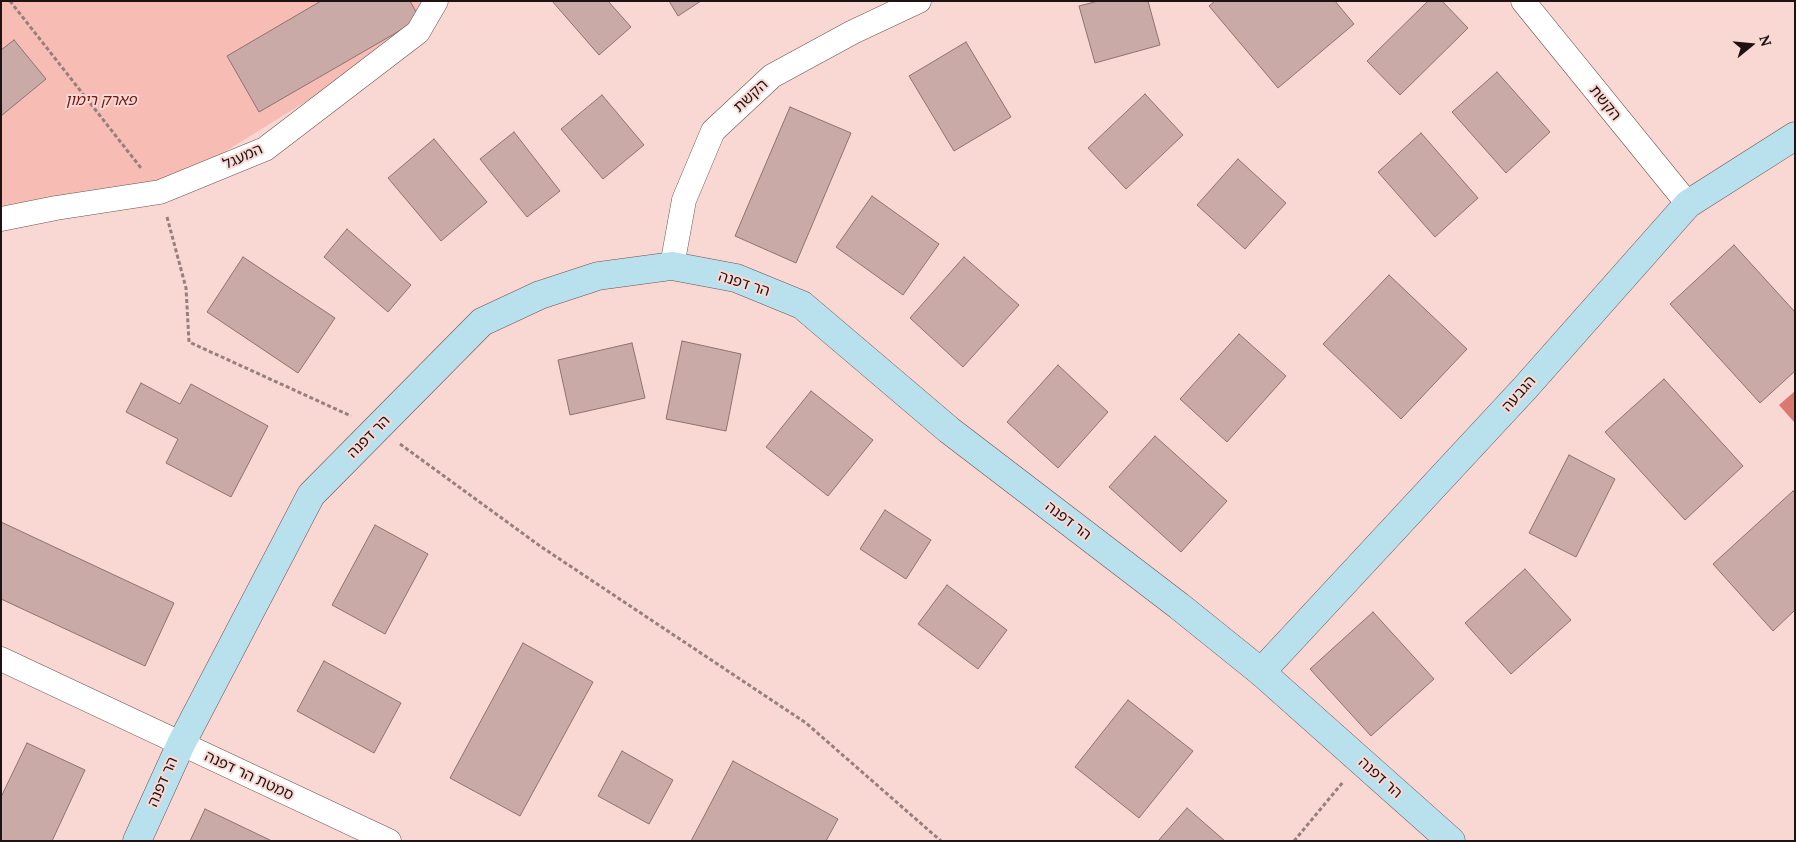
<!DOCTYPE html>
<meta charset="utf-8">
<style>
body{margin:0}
#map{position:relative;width:1796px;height:842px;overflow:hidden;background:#f9d8d4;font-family:Lora,serif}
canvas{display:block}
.frame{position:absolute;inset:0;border:2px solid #1e1312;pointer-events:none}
.north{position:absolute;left:1726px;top:20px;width:50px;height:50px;-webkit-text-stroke:4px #f9d8d4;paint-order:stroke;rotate:73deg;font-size:14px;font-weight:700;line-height:20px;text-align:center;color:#1e1312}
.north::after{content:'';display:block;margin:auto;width:18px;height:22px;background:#1e1312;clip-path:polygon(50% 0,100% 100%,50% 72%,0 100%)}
</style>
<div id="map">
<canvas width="1796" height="842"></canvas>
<div class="frame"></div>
<div class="north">N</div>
</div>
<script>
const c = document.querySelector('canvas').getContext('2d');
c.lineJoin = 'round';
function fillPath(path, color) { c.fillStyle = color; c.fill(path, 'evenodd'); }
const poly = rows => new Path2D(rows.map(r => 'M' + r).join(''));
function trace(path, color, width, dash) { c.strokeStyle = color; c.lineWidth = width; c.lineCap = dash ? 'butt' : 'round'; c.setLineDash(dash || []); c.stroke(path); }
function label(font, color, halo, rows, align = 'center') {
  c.font = font + ' Lora,"Noto Sans Hebrew",serif'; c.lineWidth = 4; c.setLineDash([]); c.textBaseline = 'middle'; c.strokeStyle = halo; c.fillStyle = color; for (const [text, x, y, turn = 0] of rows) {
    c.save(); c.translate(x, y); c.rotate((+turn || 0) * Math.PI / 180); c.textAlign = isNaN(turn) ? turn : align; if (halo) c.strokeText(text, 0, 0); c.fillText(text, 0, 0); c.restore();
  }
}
fillPath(poly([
 [1,1,436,1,418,32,160,192,1,219]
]), '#f7bdb5');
fillPath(poly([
 [1795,391,1795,421,1794,422,1779,405]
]), '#da7a6f');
const building = poly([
 [321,1,410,1,420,19,259,112,227,56,321,1],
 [552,1,608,1,631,27,599,55,552,1],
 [669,1,701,1,678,16,669,1],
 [1098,1,1148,1,1160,45,1095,63,1079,6,1098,1],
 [1215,1,1335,1,1354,24,1278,88,1209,6,1215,1],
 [1428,1,1442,1,1468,28,1400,95,1367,61,1428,1],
 [14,40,46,79,1,116,1,50,14,40],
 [966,42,1011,117,954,151,909,76,966,42],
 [1497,72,1550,132,1506,173,1452,112,1497,72],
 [1145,94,1183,135,1126,189,1088,148,1145,94],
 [602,95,644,145,603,179,561,129,602,95],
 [790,107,851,133,796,263,735,236,790,107],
 [514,132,560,191,527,217,480,159,514,132],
 [1421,133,1478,198,1435,237,1378,172,1421,133],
 [434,139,487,202,441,241,388,178,434,139],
 [1238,159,1286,203,1245,249,1197,205,1238,159],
 [872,196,939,244,903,295,836,247,872,196],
 [347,229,411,285,388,312,324,257,347,229],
 [1734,245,1795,312,1795,371,1760,403,1670,304,1734,245],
 [243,257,335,318,298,373,207,312,243,257],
 [964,257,1019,305,963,367,910,318,964,257],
 [1389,275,1467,349,1401,419,1323,344,1389,275],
 [1239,334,1286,376,1227,442,1180,399,1239,334],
 [682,341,741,354,726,431,666,419,682,341],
 [632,343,645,398,570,415,558,360,632,343],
 [1058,365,1108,412,1058,468,1007,422,1058,365],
 [1664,379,1743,466,1685,520,1605,432,1664,379],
 [141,383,180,404,191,384,268,426,231,497,166,463,178,439,126,412,141,383],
 [811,391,873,440,828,496,766,447,811,391],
 [1155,436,1227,501,1181,552,1109,487,1155,436],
 [1569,455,1615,479,1576,557,1529,533,1569,455],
 [1793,491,1795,493,1795,610,1773,631,1713,564,1793,491],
 [885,510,931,540,906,579,860,549,885,510],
 [1,522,174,603,145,666,1,599,1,522],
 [375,525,428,554,385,634,332,605,375,525],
 [1525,569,1571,620,1511,674,1465,623,1525,569],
 [947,585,1007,630,978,669,918,624,947,585],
 [1373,612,1434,679,1371,736,1310,669,1373,612],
 [523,643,593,682,520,816,450,778,523,643],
 [324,661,401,703,374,753,297,711,324,661],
 [1128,700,1193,751,1139,818,1075,767,1128,700],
 [27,743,85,770,52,841,1,841,1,797,27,743],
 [622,751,673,780,649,824,598,796,622,751],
 [733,761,838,819,826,841,691,841,733,761],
 [1187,808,1225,841,1158,841,1187,808],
 [205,809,272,841,190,841,205,809]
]);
fillPath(building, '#c9aaa6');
trace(building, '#8e726e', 1);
const street = poly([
 [1523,1,1688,204],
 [1,219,56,208,160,192,265,149,418,32,436,1],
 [672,266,684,200,713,131,772,76,853,32,919,1],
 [1,659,389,841]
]);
const secondary = poly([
 [1261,672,1525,388,1688,204,1795,136],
 [137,841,181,744,311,495,482,322,540,295,598,276,672,266,736,278,802,305,949,430,1179,606,1261,672,1451,841]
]);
trace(street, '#6b514d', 25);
trace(secondary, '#6b514d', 29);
trace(poly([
 [10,1,141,168],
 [167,217,186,288,189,342,351,416],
 [400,444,540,546,806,723,941,841],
 [1294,841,1343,782]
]), '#967f7c', 3, [4, 2.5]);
trace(street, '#fff', 24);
trace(secondary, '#b9e0ed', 28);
label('15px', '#1e1312', '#f9d8d4', [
 ["הקשת",751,96,-43],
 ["הקשת",1605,103,51],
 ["המעגל",243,157,-24],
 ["הר דפנה",744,284,18],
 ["הגבעה",1519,394,-48],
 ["הר דפנה",369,437,-45],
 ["הר דפנה",1068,521,37],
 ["סמטת הר דפנה",249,776,25],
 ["הר דפנה",1380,778,42],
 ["הר דפנה",163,782,-66]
]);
label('italic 15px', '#6e1713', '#f9d8d4', [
 ["פארק רימון",101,101]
]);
</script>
